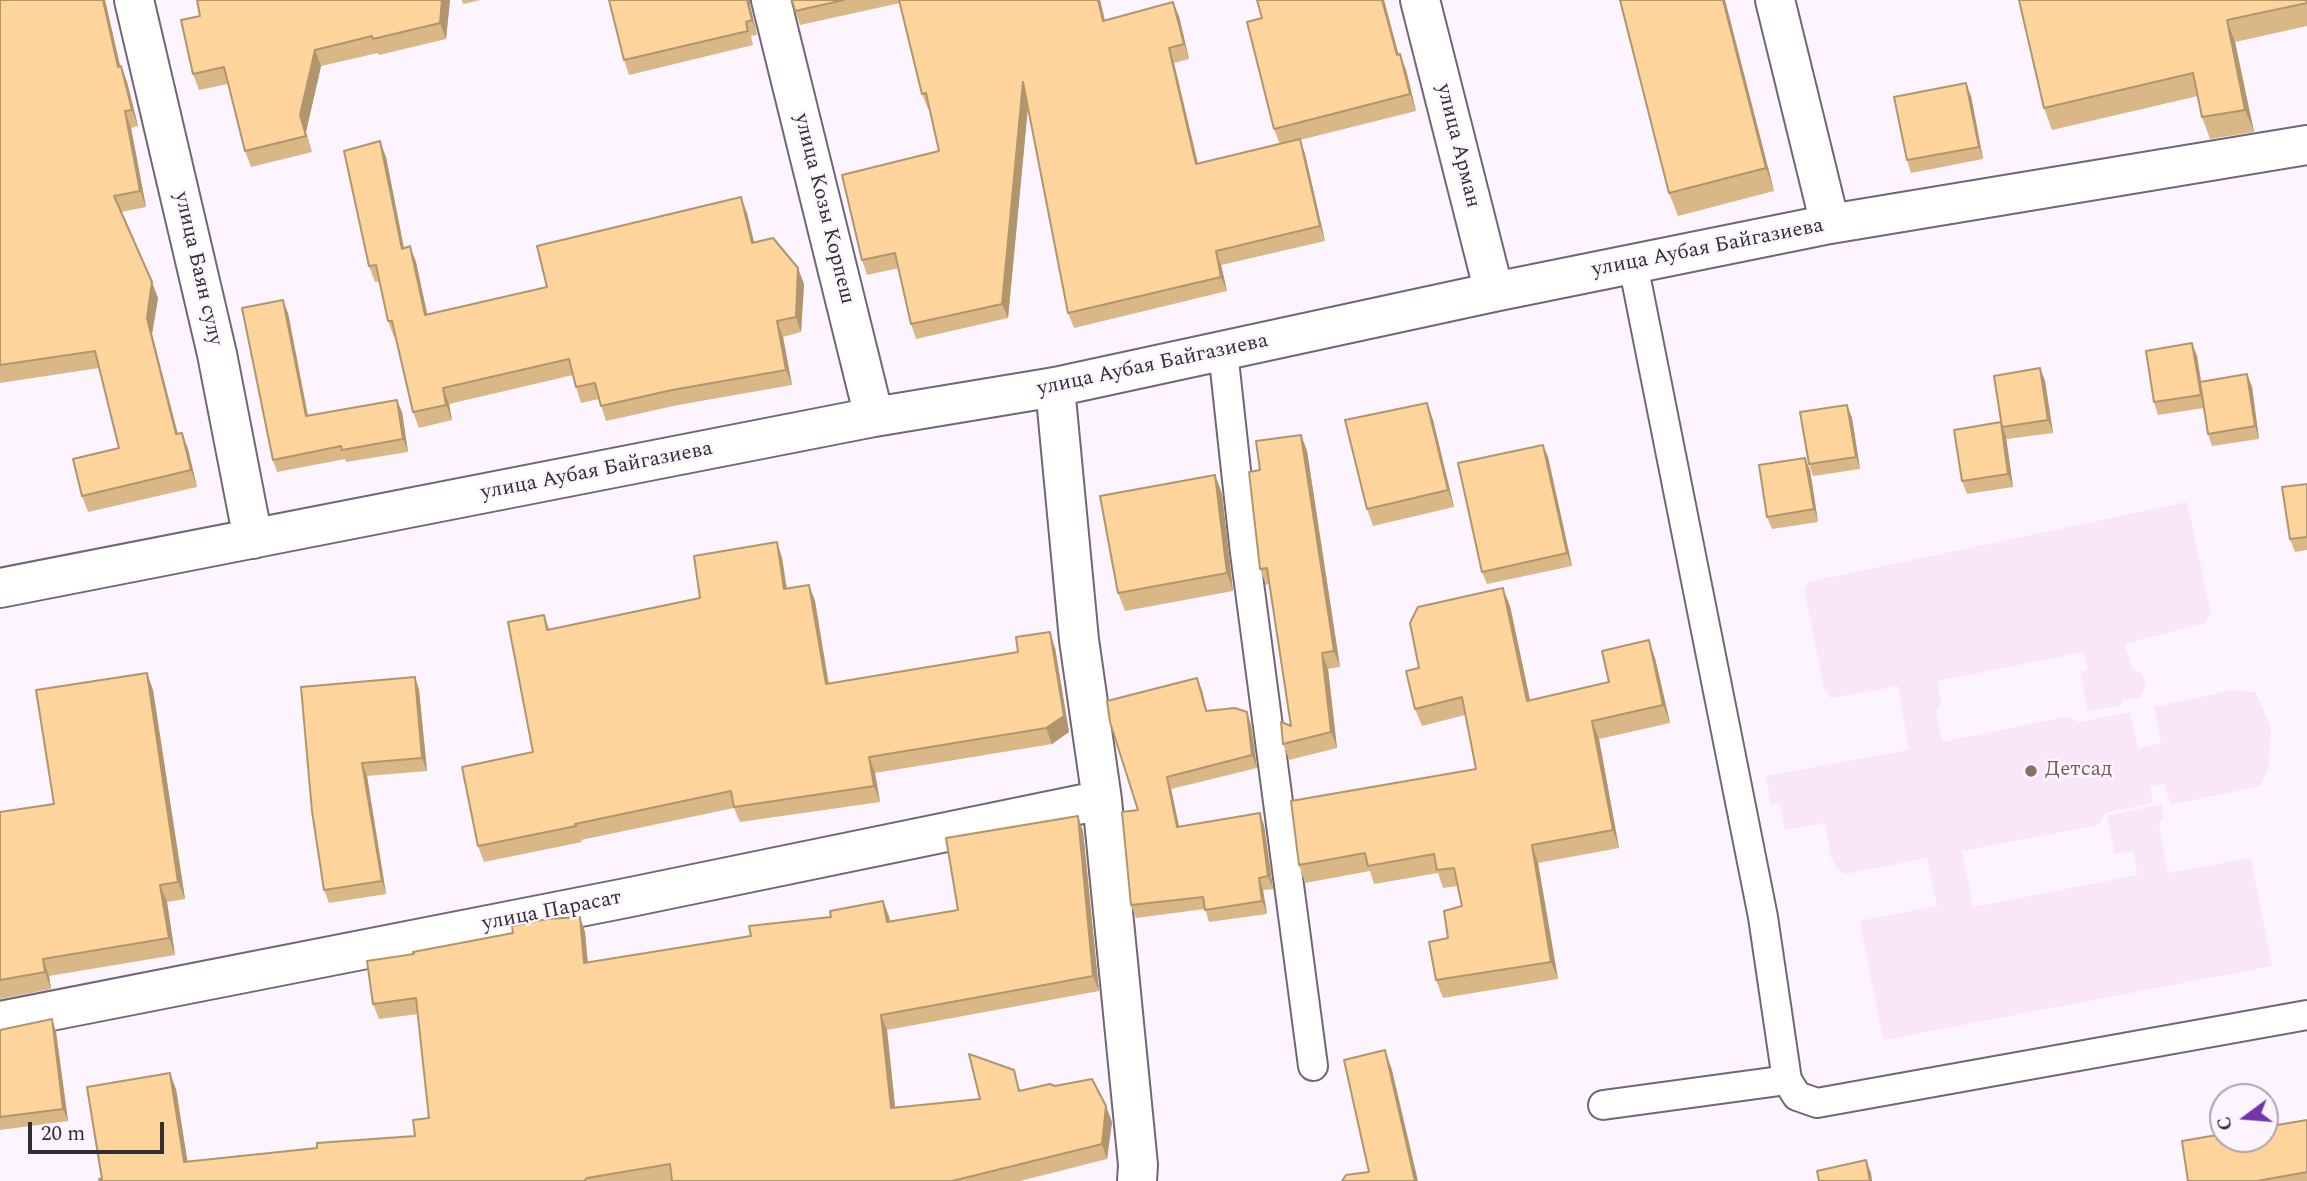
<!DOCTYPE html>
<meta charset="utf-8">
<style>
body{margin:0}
#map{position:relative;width:2307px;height:1181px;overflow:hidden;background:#fcf4fe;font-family:Spectral,serif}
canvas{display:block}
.north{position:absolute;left:2209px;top:1083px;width:70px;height:70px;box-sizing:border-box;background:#fcf4fe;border:2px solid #aca5ad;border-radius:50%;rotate:254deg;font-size:19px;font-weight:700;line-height:28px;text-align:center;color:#332e34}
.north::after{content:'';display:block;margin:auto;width:24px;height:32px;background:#7236ac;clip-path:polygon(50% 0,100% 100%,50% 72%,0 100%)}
.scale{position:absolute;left:28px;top:1122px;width:136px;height:32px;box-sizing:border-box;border:4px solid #332e34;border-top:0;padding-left:9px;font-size:21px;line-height:24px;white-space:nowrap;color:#332e34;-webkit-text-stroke:5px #fcf4fe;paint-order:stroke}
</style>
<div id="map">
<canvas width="2307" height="1181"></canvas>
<div class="north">С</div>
<div class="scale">20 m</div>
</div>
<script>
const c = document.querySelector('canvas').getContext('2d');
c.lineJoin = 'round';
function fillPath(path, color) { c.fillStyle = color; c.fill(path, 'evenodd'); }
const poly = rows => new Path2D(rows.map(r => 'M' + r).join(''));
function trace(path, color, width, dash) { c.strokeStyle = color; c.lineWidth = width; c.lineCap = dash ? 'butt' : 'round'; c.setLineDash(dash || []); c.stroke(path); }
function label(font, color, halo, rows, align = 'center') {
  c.font = font + ' Spectral,serif'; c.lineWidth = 5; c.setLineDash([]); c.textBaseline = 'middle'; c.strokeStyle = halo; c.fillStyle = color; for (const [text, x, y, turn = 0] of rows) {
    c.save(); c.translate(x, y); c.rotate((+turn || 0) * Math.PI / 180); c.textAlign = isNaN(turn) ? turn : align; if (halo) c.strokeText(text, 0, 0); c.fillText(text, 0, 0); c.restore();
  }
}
fillPath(poly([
 [2187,502,2211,614,2205,623,2125,644,2132,669,2141,673,2144,679,2145,689,2141,697,2122,701,2122,705,2088,712,2080,672,2088,670,2084,652,1937,681,1941,702,1936,713,1942,742,2066,717,2080,722,2130,712,2138,748,2161,743,2154,707,2233,690,2256,692,2271,729,2269,765,2261,786,2170,805,2165,783,2150,786,2153,803,2106,813,2098,825,1962,851,1973,907,2137,875,2134,851,2115,854,2107,816,2161,804,2164,816,2159,825,2168,873,2251,858,2272,966,1883,1040,1860,921,1937,906,1927,858,1845,874,1836,868,1831,857,1825,823,1785,830,1780,804,1771,805,1766,776,1909,750,1898,686,1831,698,1824,689,1804,590,1808,582]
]), '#f9e6f7');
const lane = poly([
 [1633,264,1763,917,1787,1080],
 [1223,351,1245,553,1313,1066],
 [1603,1105,1787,1080,1797,1096,1817,1103,2307,1015]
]);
const street = poly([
 [134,0,217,354,253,539],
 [771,0,874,417],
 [1420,0,1494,292],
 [1775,0,1830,224],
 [1055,387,1079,640,1102,800,1138,1165,1137,1181],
 [0,588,874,417,1055,387,1494,292,1830,224,2307,145],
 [0,1021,626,898,1102,800]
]);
trace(lane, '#726674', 32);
trace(street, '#726674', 42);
trace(lane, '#fff', 28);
trace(street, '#fff', 38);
fillPath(poly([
 [0,0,105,0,120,66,121,66,127,82,138,126,131,128,146,207,121,212,158,298,152,334,178,434,182,433,188,449,197,487,88,512,82,496,119,448,99,368,0,383],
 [197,0,450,0,446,39,379,55,378,53,321,66,306,132,312,152,251,167,245,151,228,84,199,90,193,74,200,16],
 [462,0,481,0,463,4],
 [609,0,750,0,750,5,757,35,751,36,753,45,629,75,624,60],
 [792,0,1100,0,1105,20,1179,16,1189,59,1174,63,1198,163,1280,144,1274,129,1384,0,1398,54,1406,70,1416,111,1300,140,1305,154,1325,241,1221,265,1227,291,1074,328,1068,313,1028,105,1008,318,916,339,911,324,899,268,867,275,862,260,939,151,930,108,928,109,922,94,900,3,800,25],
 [1620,0,1725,0,1774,191,1678,216,1669,193],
 [2019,0,2307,0,2307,26,2235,42,2254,132,2210,139,2202,117,2198,96,2052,130,2044,108],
 [1971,96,1983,159,1911,173,1907,160],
 [386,157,404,248,416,262,427,315,547,287,747,213,754,243,804,284,801,332,783,337,792,385,678,405,606,421,599,399,581,403,576,387,573,375,449,404,452,420,419,428,413,412,395,337,394,337,388,321,380,281,375,282,369,266],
 [288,313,308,415,402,412,408,452,346,462,345,459,277,472,273,460],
 [2197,356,2201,382,2247,374,2252,387,2259,439,2212,446,2208,434,2204,408,2158,415,2154,402],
 [2040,368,2045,381,2053,433,2007,439,2006,437,2013,487,1967,494,1962,481,2001,422],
 [1427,403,1433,420,1454,507,1373,526,1367,509],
 [1847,405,1852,418,1860,469,1813,476,1809,464],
 [1301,435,1307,451,1340,667,1328,669,1337,748,1289,760,1283,744,1291,726,1269,584,1266,585,1260,569,1260,470],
 [1543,445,1548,457,1572,566,1487,584,1482,572],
 [1810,470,1818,522,1772,529,1767,517],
 [1215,475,1222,494,1233,591,1125,611,1118,593],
 [2307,484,2307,550,2295,552,2290,539],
 [782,558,787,588,809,585,815,601,829,684,1055,648,1069,732,1052,744,875,773,880,802,740,822,734,808,581,840,582,842,484,862,478,846,533,752,544,615,550,630,700,598],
 [1510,606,1530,700,1609,682,1655,658,1670,723,1599,739,1619,848,1538,863,1558,979,1443,998,1436,980,1448,938,1462,906,1457,886,1443,888,1438,873,1374,884,1370,871,1305,883,1299,865,1476,769,1465,715,1422,726,1415,709,1419,668],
 [415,677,419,690,427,771,367,776,386,894,329,903,324,890,312,811],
 [1197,678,1207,711,1247,712,1251,725,1257,768,1171,789,1179,827,1264,825,1273,889,1263,890,1267,914,1209,922,1205,909,1136,918,1131,905,1138,810],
 [153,690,185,899,167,902,175,955,49,976,51,989,0,999,0,812,54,804],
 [1083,831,1099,991,887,1030,895,1108,980,1099,1014,1070,1020,1091,1112,1122,1107,1159,1020,1181,100,1181,176,1089,187,1161,317,1148,415,1136,429,1118,418,1014,379,1019,373,1004,414,954,513,933,580,917,585,932,588,963,751,936,831,917,883,901,890,922,958,910],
 [52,1019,56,1032,68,1121,0,1130,0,1030],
 [2307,1120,2307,1181,2188,1181]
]), '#dab786');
fillPath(poly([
 [103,0,105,0,124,83,118,67],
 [442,0,450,0,446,39,440,23],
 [747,0,750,0,750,5,757,35,752,20],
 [1098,0,1100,0,1108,35,1103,21],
 [1382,0,1384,0,1403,71,1397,55],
 [1723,0,1725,0,1774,191,1766,168],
 [1173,2,1179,16,1189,59,1184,44],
 [2227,20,2235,42,2254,132,2245,110],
 [1169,48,1174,63,1201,178,1196,164],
 [315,50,321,66,306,132,312,152,300,115],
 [1400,54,1406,70,1416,111,1410,94],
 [121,66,127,82,138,126,132,110],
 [1023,82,1029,97,1008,318,1002,304],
 [1966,83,1971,96,1983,159,1979,147],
 [125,111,131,128,146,207,140,191],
 [1300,139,1305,154,1325,241,1320,226],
 [380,141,386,157,407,264,402,249],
 [741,197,747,213,758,259,752,243],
 [410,246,416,262,431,331,425,315],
 [1216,251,1221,265,1227,291,1221,277],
 [798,268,804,284,801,332,796,317],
 [152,282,158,298,152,334,182,451,176,434,147,318],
 [283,300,288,313,310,428,306,416],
 [777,321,783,337,792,385,786,370],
 [2192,343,2197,356,2205,407,2201,395],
 [2040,368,2045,381,2053,433,2048,420],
 [2247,374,2252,387,2259,439,2255,426],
 [443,388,449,404,452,420,446,405],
 [397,400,402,412,408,452,403,439],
 [1427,403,1433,420,1454,507,1448,490],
 [1847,405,1852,418,1860,469,1856,457],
 [2001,422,2006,437,2013,487,2008,474],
 [182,433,188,449,197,487,191,470],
 [1301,435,1307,451,1340,667,1334,651],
 [1543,445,1548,457,1572,566,1567,553],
 [1805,458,1810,470,1818,522,1814,509],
 [1215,475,1222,494,1233,591,1227,573],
 [777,542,782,558,789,605,784,589],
 [809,585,815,601,831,700,826,684],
 [1503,588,1510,606,1534,719,1527,701],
 [1050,632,1055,648,1069,732,1052,744,1046,728],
 [1649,640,1655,658,1670,723,1663,705],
 [1322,653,1328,669,1337,748,1331,732],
 [147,673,153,690,185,899,178,882],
 [415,677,419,690,427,771,422,758],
 [1197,678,1202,690,1210,723,1206,711],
 [1247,712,1251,725,1257,768,1252,755],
 [1592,721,1599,739,1619,848,1613,830],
 [869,757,875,773,880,802,874,786],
 [362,763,367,776,386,894,382,881],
 [1167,777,1171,789,1182,840,1177,827],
 [1260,813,1264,825,1273,889,1268,876],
 [1078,816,1083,831,1099,991,1093,976],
 [1532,845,1538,863,1558,979,1551,962],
 [1259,878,1263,890,1267,914,1262,901],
 [160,885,167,902,175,955,169,938],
 [883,901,889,916,893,938,887,922],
 [580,917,585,932,589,979,584,963],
 [43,959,49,976,51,989,45,972],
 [881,1015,887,1030,897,1124,891,1108],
 [52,1019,56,1032,68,1121,63,1109],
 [1385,1050,1392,1070,1418,1181,1415,1181],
 [170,1073,176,1089,190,1177,184,1162],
 [1106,1106,1112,1122,1107,1159,1102,1144],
 [1866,1160,1871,1173,1872,1181,1870,1181]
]), '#b1956d');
const building = poly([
 [0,0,103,0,118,67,121,66,132,110,125,111,140,191,114,196,152,282,147,318,176,434,182,433,191,470,82,496,73,459,119,448,95,351,0,365,0,0],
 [197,0,442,0,440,23,373,39,372,36,315,50,300,115,306,136,245,151,224,67,193,74,181,20,200,16,197,0],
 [609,0,747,0,752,20,746,22,748,31,624,60,609,0],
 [792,0,844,0,795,11,792,0],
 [899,0,1098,0,1103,21,1173,2,1184,44,1169,48,1196,164,1300,139,1320,226,1216,251,1221,277,1068,313,1023,82,1002,304,911,324,895,253,862,260,842,175,939,151,926,93,922,94,899,0],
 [1257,0,1382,0,1397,55,1400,54,1410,94,1274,129,1247,22,1262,18,1257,0],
 [1620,0,1723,0,1766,168,1669,193,1620,0],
 [2019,0,2307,0,2307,3,2227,20,2245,110,2202,117,2193,73,2044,108,2019,0],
 [1966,83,1979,147,1907,160,1894,97,1966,83],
 [380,141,402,249,410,246,425,315,547,287,537,246,741,197,752,243,773,238,798,268,796,317,777,321,786,370,672,390,601,406,595,383,576,387,569,359,443,388,446,405,413,412,392,321,388,321,376,265,369,266,344,151,380,141],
 [283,300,306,416,397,400,403,439,342,450,341,446,273,460,242,308,283,300],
 [2192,343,2201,395,2154,402,2146,351,2192,343],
 [2040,368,2048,420,2002,427,1994,376,2040,368],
 [2247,374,2255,426,2208,434,2200,382,2247,374],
 [1427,403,1448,490,1367,509,1345,420,1427,403],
 [1847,405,1856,457,1809,464,1800,412,1847,405],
 [2001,422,2008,474,1962,481,1954,430,2001,422],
 [1301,435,1334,651,1322,653,1331,732,1283,744,1281,722,1291,726,1267,568,1260,569,1249,472,1260,470,1256,441,1301,435],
 [1543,445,1567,553,1482,572,1458,463,1543,445],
 [1805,458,1814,509,1767,517,1759,465,1805,458],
 [1215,475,1227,573,1118,593,1100,496,1215,475],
 [2307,484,2307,537,2290,539,2282,487,2307,484],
 [777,542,784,589,809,585,826,684,1018,652,1016,637,1050,632,1064,716,1046,728,869,757,874,786,734,807,731,791,575,824,576,826,478,846,462,767,533,752,508,622,544,615,547,630,700,598,694,556,777,542],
 [1503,588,1527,701,1609,682,1602,651,1649,640,1663,705,1592,721,1613,830,1532,845,1551,962,1436,980,1429,942,1448,938,1444,911,1462,906,1454,868,1437,870,1434,854,1368,866,1365,853,1299,865,1291,801,1476,769,1462,697,1415,709,1406,671,1419,668,1410,623,1418,607,1503,588],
 [147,673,178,882,160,885,169,938,43,959,45,972,0,980,0,812,54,804,36,690,147,673],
 [415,677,422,758,362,763,382,881,324,890,312,811,301,687,415,677],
 [1197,678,1206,711,1235,708,1247,712,1252,755,1167,777,1177,827,1260,813,1268,876,1259,878,1262,901,1205,910,1203,897,1131,905,1122,812,1138,810,1110,722,1107,701,1197,678],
 [1078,816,1093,976,881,1015,891,1108,980,1099,969,1054,1014,1070,1019,1091,1050,1084,1055,1086,1092,1079,1106,1106,1102,1144,952,1181,672,1181,670,1164,587,1178,584,1181,100,1181,99,1179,102,1179,87,1087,170,1073,184,1162,317,1148,317,1143,415,1136,413,1120,429,1118,416,998,373,1004,367,961,414,954,413,952,513,933,512,926,547,919,580,917,584,963,751,936,749,926,831,917,830,911,883,901,887,922,958,910,946,838,1078,816],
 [52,1019,63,1109,0,1117,0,1030,52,1019],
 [1385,1050,1415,1181,1342,1181,1346,1175,1369,1172,1344,1060,1385,1050],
 [2307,1120,2307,1172,2257,1181,2188,1181,2182,1141,2223,1134,2223,1139,2265,1139,2265,1127,2307,1120],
 [1866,1160,1870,1181,1819,1181,1817,1171,1866,1160]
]);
fillPath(building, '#fdd59c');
trace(building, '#b1956d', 2);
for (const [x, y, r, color] of [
 [2031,771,7,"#8d6e63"]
]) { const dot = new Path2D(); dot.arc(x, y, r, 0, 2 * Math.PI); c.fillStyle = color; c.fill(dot); trace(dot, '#fcf4fe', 2.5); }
label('21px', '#332e34', '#fcf4fe', [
 ["улица Арман",1457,146,76],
 ["улица Козы Корпеш",823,209,76],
 ["улица Аубая Байгазиева",1708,249,-11],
 ["улица Баян сулу",197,269,77],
 ["улица Аубая Байгазиева",1153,366,-12],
 ["улица Аубая Байгазиева",597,472,-11],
 ["улица Парасат",552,912,-11]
]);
label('21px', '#785e54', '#fcf4fe', [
 ["Детсад",2045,771]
], 'left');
</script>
